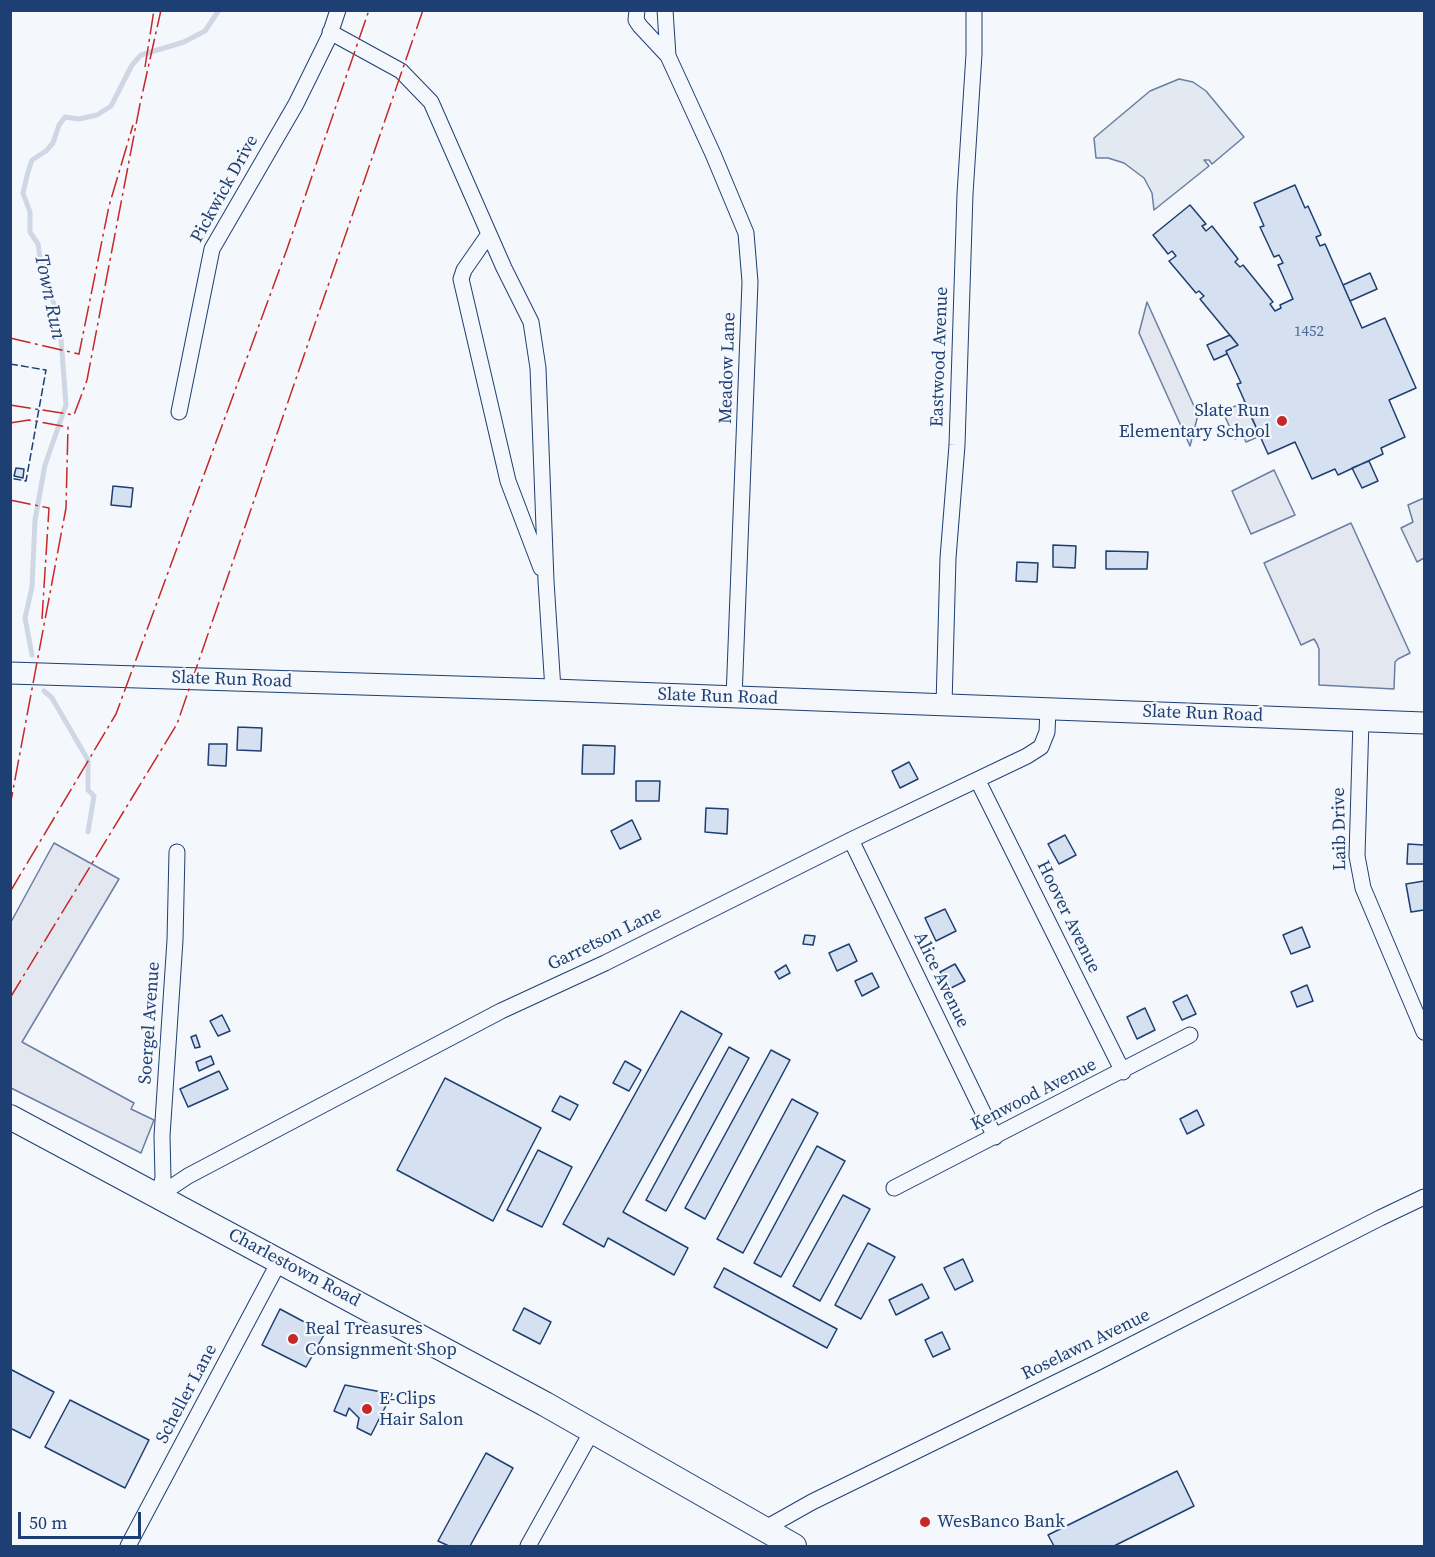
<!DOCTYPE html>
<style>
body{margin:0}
#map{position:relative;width:1435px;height:1557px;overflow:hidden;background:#f4f7fb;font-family:"Source Serif 4",serif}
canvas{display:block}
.frame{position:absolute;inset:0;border:12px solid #1d3f73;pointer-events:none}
.scale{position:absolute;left:18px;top:1512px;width:123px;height:27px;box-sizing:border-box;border:3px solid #1d3f73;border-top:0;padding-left:8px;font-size:18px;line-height:21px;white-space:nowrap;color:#1d3f73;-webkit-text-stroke:4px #f4f7fb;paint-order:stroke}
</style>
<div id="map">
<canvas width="1435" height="1557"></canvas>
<div class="frame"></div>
<div class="scale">50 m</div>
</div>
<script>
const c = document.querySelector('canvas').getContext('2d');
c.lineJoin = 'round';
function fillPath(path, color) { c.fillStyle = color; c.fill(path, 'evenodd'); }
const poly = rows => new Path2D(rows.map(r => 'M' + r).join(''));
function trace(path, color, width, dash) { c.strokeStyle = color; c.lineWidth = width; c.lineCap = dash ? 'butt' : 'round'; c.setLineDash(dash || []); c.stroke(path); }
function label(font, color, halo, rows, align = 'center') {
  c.font = font + ' "Source Serif 4",serif'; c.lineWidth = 4.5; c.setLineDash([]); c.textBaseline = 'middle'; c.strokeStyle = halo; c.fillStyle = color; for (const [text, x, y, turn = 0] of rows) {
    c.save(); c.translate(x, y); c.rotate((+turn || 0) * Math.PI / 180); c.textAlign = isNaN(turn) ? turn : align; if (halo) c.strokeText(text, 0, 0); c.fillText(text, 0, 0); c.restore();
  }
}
const green = poly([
 [1179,79,1193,82,1206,91,1244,137,1212,164,1209,160,1204,160,1209,166,1154,210,1152,193,1144,178,1124,163,1108,158,1096,158,1094,138,1150,91,1179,79]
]);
fillPath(green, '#e3e9f0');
trace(green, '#687fa3', 1.5);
const parking = poly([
 [1147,302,1198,415,1190,446,1139,333,1147,302],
 [1244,402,1260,436,1246,442,1243,436,1235,439,1223,412,1244,402],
 [1274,470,1295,515,1251,534,1232,491,1274,470],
 [1424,498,1424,558,1417,562,1401,528,1413,522,1408,505,1424,498],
 [1351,523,1410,653,1398,659,1395,662,1394,689,1319,685,1319,649,1317,644,1314,639,1301,645,1264,563,1351,523],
 [54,843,119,879,22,1042,134,1103,131,1109,154,1120,141,1153,11,1088,11,922,54,843]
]);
fillPath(parking, '#e3e8f0');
trace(parking, '#687fa3', 1.5);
trace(poly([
 [32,655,25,618,32,587,35,520,45,465,66,405,61,339,55,306,43,278,38,244,30,232,30,212,23,193,28,172,32,160,46,151,53,143,59,125,65,117,79,119,97,115,111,106,132,65,141,55,184,42,205,31,219,10],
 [44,691,52,698,88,760,88,790,94,796,88,832]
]), '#cfd7e4', 5);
const building = poly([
 [1295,185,1305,208,1308,206,1321,235,1316,237,1320,246,1325,244,1362,328,1385,318,1416,388,1389,400,1405,437,1381,448,1383,454,1338,475,1335,469,1312,479,1295,442,1268,454,1237,384,1241,383,1226,351,1238,345,1200,299,1204,296,1199,291,1196,293,1169,261,1176,256,1172,251,1168,254,1153,235,1190,205,1206,224,1202,226,1206,231,1212,226,1238,259,1235,262,1240,267,1243,265,1273,302,1270,304,1275,311,1281,308,1280,305,1293,299,1278,265,1283,263,1279,255,1274,257,1260,227,1264,226,1254,203,1295,185],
 [1370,273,1377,289,1350,301,1343,285,1370,273],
 [1230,335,1238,345,1226,351,1227,354,1214,360,1207,345,1230,335],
 [1369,461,1378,481,1362,488,1352,468,1369,461],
 [16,468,24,469,23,478,14,476,16,468],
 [113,486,133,488,131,507,111,505,113,486],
 [1053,545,1076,546,1075,568,1053,567,1053,545],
 [1106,551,1148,552,1147,569,1106,569,1106,551],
 [1017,562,1038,563,1037,582,1016,581,1017,562],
 [238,727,262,728,261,751,237,750,238,727],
 [209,744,227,744,226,766,208,765,209,744],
 [583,745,615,746,614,774,582,774,583,745],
 [909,762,918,779,900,788,892,771,909,762],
 [636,781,660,781,659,801,636,801,636,781],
 [706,808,728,809,727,834,705,832,706,808],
 [632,820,641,839,620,849,611,831,632,820],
 [1065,835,1076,855,1059,864,1048,844,1065,835],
 [1408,844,1424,845,1424,864,1407,864,1408,844],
 [1424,881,1424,910,1411,912,1406,884,1424,881],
 [945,909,956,931,936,941,925,918,945,909],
 [1302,927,1310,947,1291,954,1283,935,1302,927],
 [805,935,815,936,813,945,803,944,805,935],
 [849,944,857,961,837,971,829,953,849,944],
 [955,964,965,981,949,989,940,972,955,964],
 [786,965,790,973,779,979,775,972,786,965],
 [872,973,879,987,862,996,855,981,872,973],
 [1307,985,1313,1001,1297,1007,1291,992,1307,985],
 [1187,995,1196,1014,1182,1020,1173,1002,1187,995],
 [1145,1008,1155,1030,1137,1039,1127,1017,1145,1008],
 [681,1011,722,1034,623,1212,688,1248,674,1275,608,1238,604,1247,563,1224,681,1011],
 [222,1015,230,1031,218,1036,210,1021,222,1015],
 [196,1035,200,1047,195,1048,191,1037,196,1035],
 [729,1047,749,1058,666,1211,646,1200,729,1047],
 [771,1050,790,1060,705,1219,685,1208,771,1050],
 [211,1056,214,1064,199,1071,196,1062,211,1056],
 [625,1061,641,1070,629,1091,613,1083,625,1061],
 [219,1071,228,1089,188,1107,180,1089,219,1071],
 [445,1078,541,1128,493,1221,397,1170,445,1078],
 [560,1096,578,1105,570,1120,552,1111,560,1096],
 [792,1099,818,1113,743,1253,717,1239,792,1099],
 [1197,1110,1204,1125,1187,1134,1180,1119,1197,1110],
 [817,1146,845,1161,781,1277,754,1263,817,1146],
 [538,1150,572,1167,542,1227,507,1210,538,1150],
 [843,1195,870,1209,820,1301,793,1286,843,1195],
 [868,1243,895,1257,861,1319,835,1305,868,1243],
 [963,1259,973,1281,955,1290,944,1268,963,1259],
 [724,1268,837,1329,827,1348,714,1287,724,1268],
 [922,1284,929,1298,896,1315,889,1300,922,1284],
 [524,1308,551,1322,540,1344,513,1330,524,1308],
 [280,1309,325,1333,306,1367,262,1345,280,1309],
 [942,1332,950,1349,933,1357,925,1340,942,1332],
 [10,1369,54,1392,30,1438,10,1428,10,1369],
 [345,1385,392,1394,371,1435,357,1428,359,1418,349,1408,346,1416,334,1411,345,1385],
 [70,1400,149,1440,125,1488,45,1447,70,1400],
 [486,1453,513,1468,470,1546,449,1546,438,1541,486,1453],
 [1177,1471,1194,1506,1114,1546,1054,1546,1048,1535,1177,1471]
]);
fillPath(building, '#d5e0f0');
trace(building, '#1d3f73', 1.5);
const street = poly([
 [637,10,636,20,640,26,668,56,665,10],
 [330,32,401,71,431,102,504,268,531,322,538,368,546,581,553,690],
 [668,56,713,154,746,233,750,282,734,698],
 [489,234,464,270,461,279,508,481,541,568],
 [179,412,212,249,296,104,329,37,338,10],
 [944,705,948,558,957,445,965,194,974,54,974,10],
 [1361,720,1357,856,1363,888,1424,1032],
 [978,781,1123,1072],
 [851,840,995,1137],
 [894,1188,1190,1035],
 [158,1196,188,1176,501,1011,605,963,851,840,1027,756,1041,747,1047,732,1048,710],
 [158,1196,163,1178,162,1136,175,940,177,852],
 [764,1529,812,1502,1098,1362,1380,1218,1424,1197],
 [128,1546,280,1260],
 [528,1546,592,1431]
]);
const secondary = poly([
 [10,673,553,690,1424,723]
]);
const primary = poly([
 [10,1117,545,1404,794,1546]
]);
trace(street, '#1d3f73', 17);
trace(secondary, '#1d3f73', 23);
trace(primary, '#1d3f73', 26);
trace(street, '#f4f7fb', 15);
trace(secondary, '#f4f7fb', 21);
trace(primary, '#f4f7fb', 24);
trace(poly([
 [10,364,46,370,26,481,10,478]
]), '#1d3f73', 1.5, [8, 3]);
trace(poly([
 [145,67,154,10],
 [10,338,79,354,109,206,133,125],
 [10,405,74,415,87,380,140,104,161,10],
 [10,423,29,420,68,427,66,508,10,806],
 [10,500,49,508,42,619],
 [10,892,116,714,287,249,369,10],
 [10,998,177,724,423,10]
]), '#c62828', 1.5, [21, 4.5, 3, 4.5]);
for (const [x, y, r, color] of [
 [1282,421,6,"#c62828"],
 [293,1339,6,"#c62828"],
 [367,1409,6,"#c62828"],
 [925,1522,6,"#c62828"]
]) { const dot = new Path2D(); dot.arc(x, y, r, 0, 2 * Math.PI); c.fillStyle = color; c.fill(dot); trace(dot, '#f4f7fb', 2); }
label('15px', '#4b6792', null, [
 ["1452",1309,332]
]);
label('18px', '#1d3f73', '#f4f7fb', [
 ["Pickwick Drive",225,189,-61],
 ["Eastwood Avenue",940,357,-88],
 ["Meadow Lane",728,368,-88],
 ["Slate Run Road",232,680,2],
 ["Slate Run Road",718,697,2],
 ["Slate Run Road",1203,714,2],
 ["Laib Drive",1340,829,-91],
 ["Hoover Avenue",1068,917,64],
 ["Garretson Lane",605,939,-26],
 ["Alice Avenue",941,980,64],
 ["Soergel Avenue",150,1023,-86],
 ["Kenwood Avenue",1034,1095,-27],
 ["Charlestown Road",294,1268,28],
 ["Roselawn Avenue",1086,1345,-26],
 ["Scheller Lane",187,1394,-62]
]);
label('18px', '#1d3f73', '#f4f7fb', [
 ["Slate Run",1270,411,"right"],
 ["Elementary School",1270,432,"right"],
 ["Real Treasures",305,1329],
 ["Consignment Shop",305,1350],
 ["E-Clips",379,1399],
 ["Hair Salon",379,1420],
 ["WesBanco Bank",937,1522]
], 'left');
label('italic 20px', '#1d3f73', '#f4f7fb', [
 ["Town Run",49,297,78]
]);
</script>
